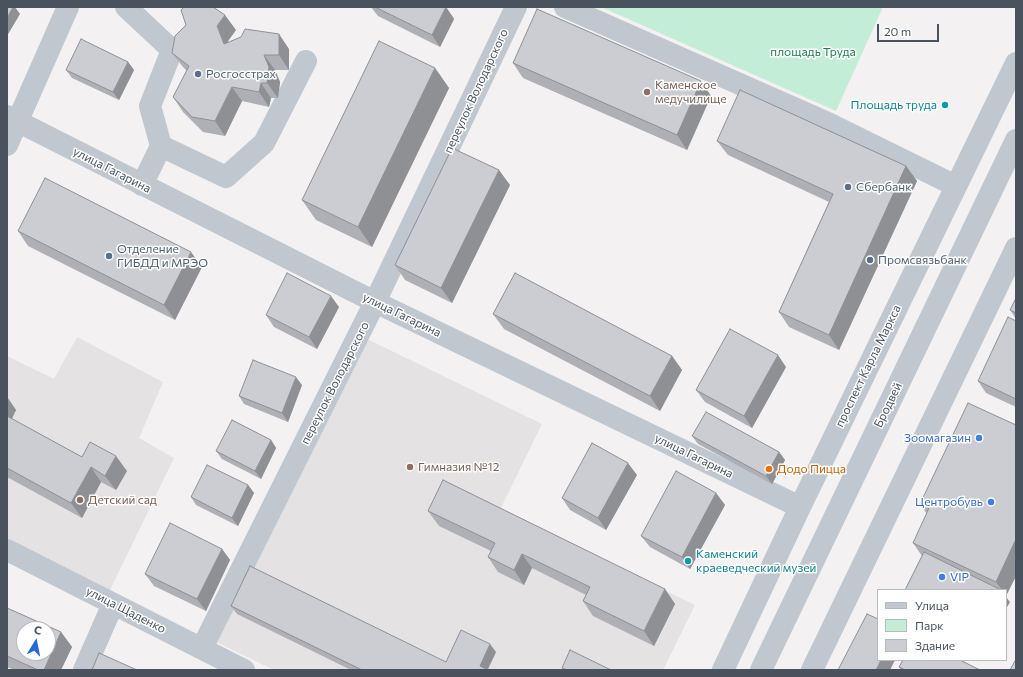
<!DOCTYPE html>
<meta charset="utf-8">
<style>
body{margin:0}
#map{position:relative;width:1023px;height:677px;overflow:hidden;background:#f3f1f1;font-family:Commissioner,sans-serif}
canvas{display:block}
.frame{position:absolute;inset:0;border:8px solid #4a535d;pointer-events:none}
.legend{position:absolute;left:877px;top:589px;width:130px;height:72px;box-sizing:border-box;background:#fff;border:1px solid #b7babe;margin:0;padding:5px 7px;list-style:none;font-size:12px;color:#4a535d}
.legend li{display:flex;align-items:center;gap:8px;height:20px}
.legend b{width:20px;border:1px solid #b7babe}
.north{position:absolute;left:16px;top:621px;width:40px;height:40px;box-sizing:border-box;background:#fff;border:1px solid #b7babe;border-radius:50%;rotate:10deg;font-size:11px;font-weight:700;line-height:16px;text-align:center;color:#4a535d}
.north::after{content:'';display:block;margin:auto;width:14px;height:18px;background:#2569d9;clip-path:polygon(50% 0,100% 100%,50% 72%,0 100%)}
.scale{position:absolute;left:877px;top:24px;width:62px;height:18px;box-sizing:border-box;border:2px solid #4a535d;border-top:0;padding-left:5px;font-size:12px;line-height:14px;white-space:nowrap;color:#4a535d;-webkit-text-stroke:3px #fff;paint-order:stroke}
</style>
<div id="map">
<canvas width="1023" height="677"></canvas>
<div class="frame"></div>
<ul class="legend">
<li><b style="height:5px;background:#c0c7ce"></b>Улица</li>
<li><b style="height:11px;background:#c3edd6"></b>Парк</li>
<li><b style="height:11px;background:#cbcdd3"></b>Здание</li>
</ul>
<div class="north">С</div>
<div class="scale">20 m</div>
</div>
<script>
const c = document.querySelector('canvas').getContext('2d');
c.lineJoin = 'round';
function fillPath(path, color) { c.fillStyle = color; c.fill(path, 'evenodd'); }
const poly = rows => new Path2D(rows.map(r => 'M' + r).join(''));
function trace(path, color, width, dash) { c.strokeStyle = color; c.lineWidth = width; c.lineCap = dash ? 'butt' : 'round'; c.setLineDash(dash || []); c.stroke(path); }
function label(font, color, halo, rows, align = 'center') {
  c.font = font + ' Commissioner,sans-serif'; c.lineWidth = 3; c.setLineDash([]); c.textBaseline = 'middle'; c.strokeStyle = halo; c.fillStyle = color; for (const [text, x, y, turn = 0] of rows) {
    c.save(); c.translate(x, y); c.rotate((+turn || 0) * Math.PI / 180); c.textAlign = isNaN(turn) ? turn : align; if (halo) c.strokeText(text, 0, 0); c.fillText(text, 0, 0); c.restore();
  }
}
fillPath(poly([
 [77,337,163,382,139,438,174,458,109,592,7,541,7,356,54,379],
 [363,337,542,424,500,510,695,605,663,670,274,670,214,641]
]), '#e4e2e2');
fillPath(poly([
 [601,7,883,7,836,111]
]), '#c3edd6');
trace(poly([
 [126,7,172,50,150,106,161,146,142,185],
 [565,7,828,123,956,186],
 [7,116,375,302,800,507],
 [7,145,68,7],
 [161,146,226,177,264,143,306,61],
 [7,550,244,670],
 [202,648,375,302,516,7],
 [84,670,113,604],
 [723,670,800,507,1016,63],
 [761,670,1016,140],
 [812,670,1016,248]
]), '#c0c7ce', 22);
fillPath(poly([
 [371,7,446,7,454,19,440,47,378,16],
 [236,30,228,41,228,43,289,49,289,70,275,70,280,82,278,98,271,98,269,107,242,101,225,136,203,132,183,112,173,97,187,71,183,67,172,53],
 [128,62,134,70,119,100,72,78,66,70],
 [513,63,701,81,711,96,687,150,523,78],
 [435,68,449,88,372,247,316,220,302,200],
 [717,141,906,166,917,181,839,350,789,327,779,312,829,202,728,155],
 [510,185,452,303,405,280,395,265],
 [18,231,202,267,175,320,28,246],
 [1016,298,1016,319,1010,310],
 [339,307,317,349,274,327,266,315],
 [493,314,672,356,682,370,660,411,504,329],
 [1016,321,1016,407,986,393,978,381],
 [786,367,752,428,705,402,696,390],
 [302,385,288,422,244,404,239,396],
 [7,397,16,410,12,419,82,457,127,471,116,490,101,482,82,518,7,477],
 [1016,425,1016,576,1006,596,1006,590,905,590,922,556,913,543,927,514,920,504],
 [692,436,779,452,785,460,772,484,698,444],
 [271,440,276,448,261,479,222,459,216,451],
 [637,475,606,530,570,510,562,498],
 [248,485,254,493,238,526,196,505,191,497],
 [716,493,725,505,690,569,650,547,641,536],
 [428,511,665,589,675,604,654,646,593,616,583,601,586,595,532,568,524,585,498,572,488,557,491,551,439,526],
 [222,549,230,560,206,611,154,586,145,574],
 [231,606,446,662,496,652,488,670,351,670,237,614],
 [7,608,61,632,72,647,61,670,15,670,7,667],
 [899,660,960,660,980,670,901,670,899,667,902,661]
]), '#afb0b5');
fillPath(poly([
 [13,7,15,7,20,14,7,36,7,18],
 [446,7,454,19,440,47,432,35],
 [225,15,236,30,228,41,235,59,224,44,217,26],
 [279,34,289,49,289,70,279,55],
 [264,55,275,70,280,82,278,98,267,83],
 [128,62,134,70,119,100,113,92],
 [435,68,449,88,372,247,358,227],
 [701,81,711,96,687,150,677,135],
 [261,83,271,98,269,107,259,92],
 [232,87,242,101,225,136,215,121],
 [906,166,917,181,839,350,829,335],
 [499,170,510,185,452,303,441,288],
 [191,252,202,267,175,320,164,305],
 [331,296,339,307,317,349,309,337],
 [778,355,786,367,752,428,744,416],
 [672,356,682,370,660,411,650,396],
 [296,377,302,385,288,422,282,413],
 [7,397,16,410,8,426,7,425],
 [271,440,276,448,261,479,255,471],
 [779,452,785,460,772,484,766,476],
 [116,456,127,471,116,490,105,476],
 [628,463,637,475,606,530,598,518],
 [91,467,101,482,82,518,71,503],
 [248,485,254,493,238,526,232,518],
 [716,493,725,505,690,569,682,557],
 [1016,539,1016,576,1006,596,1006,590,1002,590,996,582],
 [222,549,230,560,206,611,197,599],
 [522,554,532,568,524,585,514,570],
 [665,589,675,604,654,646,644,631],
 [1006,597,1010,602,1006,609],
 [61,632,72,647,61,670,44,670],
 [490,644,496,652,487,670,480,666],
 [881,660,895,660,890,670,876,670]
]), '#8e9094');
const building = poly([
 [7,7,13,7,7,18,7,7],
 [184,7,213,7,225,15,217,26,224,44,241,37,245,29,279,34,279,55,264,55,269,67,267,83,261,83,259,92,232,87,215,121,192,117,173,97,189,66,172,53,175,36,186,25,181,10,184,7],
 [375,7,446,7,432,35,375,7],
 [537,9,701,81,677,135,513,63,537,9],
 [81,39,128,62,113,92,66,70,81,39],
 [379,41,435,68,358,227,302,200,379,41],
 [740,90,906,166,829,335,779,312,833,194,717,141,740,90],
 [452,148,499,170,441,288,395,265,452,148],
 [45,178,191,252,164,305,18,231,45,178],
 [287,273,331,296,309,337,266,315,287,273],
 [515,273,672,356,650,396,493,314,515,273],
 [1016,298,1016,313,1010,310,1016,298],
 [1008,317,1016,321,1016,399,978,381,1008,317],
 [730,329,778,355,744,416,696,390,730,329],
 [253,360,296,377,282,413,239,396,253,360],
 [968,403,1016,425,1016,539,996,582,913,543,929,508,920,504,968,403],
 [706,412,779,452,766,476,692,436,706,412],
 [7,416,82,457,90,442,116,456,105,476,91,467,71,503,7,468,7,416],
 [232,420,271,440,255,471,216,451,232,420],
 [592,443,628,463,598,518,562,498,592,443],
 [207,465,248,485,232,518,191,497,207,465],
 [676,471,716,493,682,557,641,536,676,471],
 [443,480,665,589,644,631,583,601,590,587,522,554,514,570,488,557,495,543,428,511,443,480],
 [170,523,222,549,197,599,145,574,170,523],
 [924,552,1001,590,905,590,924,552],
 [250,566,446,662,461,630,490,644,480,666,488,670,362,670,231,606,250,566],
 [7,608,61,632,44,670,38,670,7,656,7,608],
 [24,629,48,629,48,653,24,653,24,629],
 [867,614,878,619,878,660,881,660,876,670,838,670,867,614],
 [570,650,611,670,567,670,562,668,570,650],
 [99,653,137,670,92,670,99,653],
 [1016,659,1016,670,1010,670,1016,659],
 [903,660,960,660,980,670,905,670,899,667,903,660]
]);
fillPath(building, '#cbcdd3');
trace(building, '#8e9094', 1);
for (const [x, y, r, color] of [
 [198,74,4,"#5c6f8a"],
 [647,92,4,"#8d6e63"],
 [945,105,4,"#0f9aa8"],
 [848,187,4,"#5c6f8a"],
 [109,256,4,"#5c6f8a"],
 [870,260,4,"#5c6f8a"],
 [979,438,4,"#3f7fe0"],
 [410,467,4,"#8d6e63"],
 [769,469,4,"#e8710a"],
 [80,500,4,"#8d6e63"],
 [991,502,4,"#3f7fe0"],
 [688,561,4,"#0f9aa8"],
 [942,577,4,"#3f7fe0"]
]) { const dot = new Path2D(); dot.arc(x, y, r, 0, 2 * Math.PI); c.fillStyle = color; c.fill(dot); trace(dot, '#fff', 1.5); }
label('12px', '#1d7b52', '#fff', [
 ["площадь Труда",813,52]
]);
label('12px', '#4e5e75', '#fff', [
 ["Росгосстрах",206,74],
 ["Сбербанк",856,187],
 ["Отделение",117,249],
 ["ГИБДД и МРЭО",117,263],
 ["Промсвязьбанк",878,260]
], 'left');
label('12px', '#785e54', '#fff', [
 ["Каменское",655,85],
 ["медучилище",655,99],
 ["Гимназия №12",418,467],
 ["Детский сад",88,500]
], 'left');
label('12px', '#4a535d', '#fff', [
 ["переулок Володарского",476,91,-65],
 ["улица Гагарина",112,170,27],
 ["улица Гагарина",402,315,26],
 ["проспект Карла Маркса",868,366,-64],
 ["переулок Володарского",335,383,-63],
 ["Бродвей",888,405,-64],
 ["улица Гагарина",694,456,26],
 ["улица Щаденко",126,610,27]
]);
label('12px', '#0d838f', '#fff', [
 ["Площадь труда",937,105],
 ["Каменский",696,554,"left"],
 ["краеведческий музей",696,568,"left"]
], 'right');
label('12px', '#366cbe', '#fff', [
 ["Зоомагазин",971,438],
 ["Центробувь",983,502],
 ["VIP",950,577,"left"]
], 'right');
label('12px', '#c56008', '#fff', [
 ["Додо Пицца",777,469]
], 'left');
</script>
